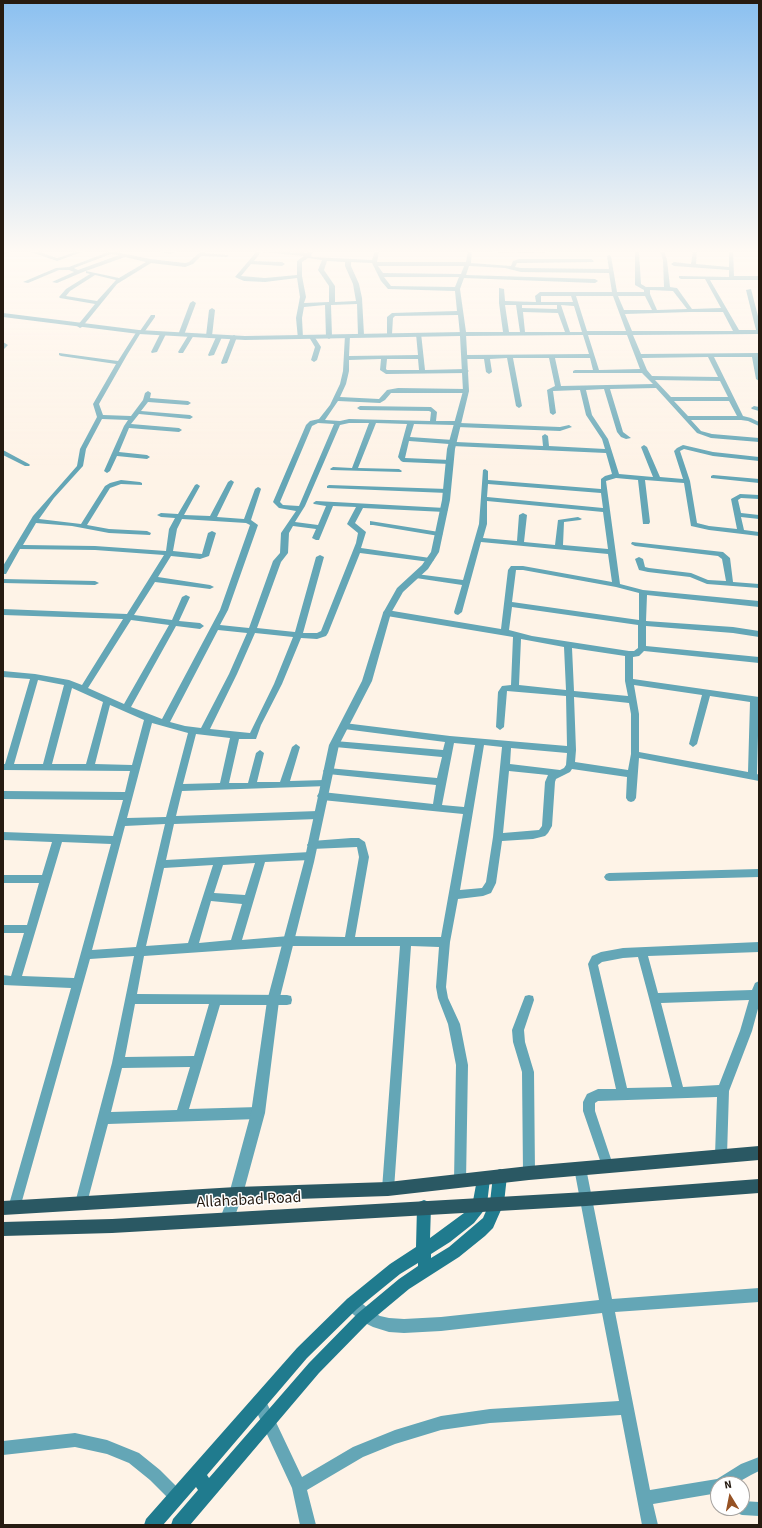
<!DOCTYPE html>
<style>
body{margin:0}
#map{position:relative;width:762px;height:1528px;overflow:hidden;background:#fef3e7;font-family:"Source Sans 3",sans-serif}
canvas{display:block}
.frame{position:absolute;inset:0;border:4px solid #261b11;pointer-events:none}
.north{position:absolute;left:710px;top:1476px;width:40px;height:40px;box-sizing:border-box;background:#fff;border:1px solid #a8a4a0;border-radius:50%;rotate:350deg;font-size:11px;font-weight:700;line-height:16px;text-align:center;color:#261b11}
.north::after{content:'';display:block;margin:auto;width:14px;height:18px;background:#965224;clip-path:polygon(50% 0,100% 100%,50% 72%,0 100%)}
</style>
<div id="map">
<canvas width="762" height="1528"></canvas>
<div class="frame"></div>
<div class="north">N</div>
</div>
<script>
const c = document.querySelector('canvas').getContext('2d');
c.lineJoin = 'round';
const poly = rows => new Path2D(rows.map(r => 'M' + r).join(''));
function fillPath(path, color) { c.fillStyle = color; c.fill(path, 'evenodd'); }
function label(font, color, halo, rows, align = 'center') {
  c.font = font + ' "Source Sans 3",sans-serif'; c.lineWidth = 3; c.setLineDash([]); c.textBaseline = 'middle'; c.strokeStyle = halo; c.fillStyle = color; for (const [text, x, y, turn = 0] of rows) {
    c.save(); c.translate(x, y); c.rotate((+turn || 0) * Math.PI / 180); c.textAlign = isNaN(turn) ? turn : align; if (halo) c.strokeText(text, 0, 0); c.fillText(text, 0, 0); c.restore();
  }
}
fillPath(poly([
 [31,251,36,251,57,258,79,251,85,251,57,261,31,252,31,251],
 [111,251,150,259,185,263,189,262,201,251,205,251,204,253,227,255,229,256,227,257,201,256,193,264,185,267,151,263,117,284,82,327,80,328,77,326,95,304,60,298,59,297,66,289,90,274,86,273,86,271,119,278,146,262,125,257,83,272,57,283,52,282,74,272,69,270,59,270,28,283,23,282,56,268,69,267,111,251],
 [111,254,119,255,78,270,74,268,111,254],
 [95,275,116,280,97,301,66,296,70,291,95,275],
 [160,251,178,251,171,254,160,252,160,251],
 [257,251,307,253,309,251,313,251,311,256,312,257,372,260,375,251,379,251,377,262,466,262,468,251,472,251,471,263,511,266,513,261,519,259,591,259,594,261,593,262,519,263,517,263,515,267,521,268,609,269,607,256,609,255,611,256,617,292,644,292,644,290,635,285,635,253,637,252,639,253,641,284,646,287,664,287,663,260,660,251,664,251,667,260,670,287,677,288,692,309,721,308,705,279,681,279,679,278,679,276,729,277,729,270,674,266,671,264,674,262,691,264,693,251,697,251,696,264,729,267,729,251,733,251,734,276,759,276,759,280,710,280,739,330,756,330,746,290,751,289,759,320,759,334,633,335,641,354,759,353,759,381,756,379,752,357,714,357,743,416,751,418,759,422,759,426,748,421,741,420,691,420,701,431,712,434,759,438,759,442,711,438,697,433,656,388,610,389,623,432,631,438,626,439,621,437,617,432,604,389,586,390,592,415,608,439,619,474,653,477,641,447,644,445,647,447,660,477,683,479,674,451,677,448,683,445,713,452,759,457,759,461,713,456,684,449,680,451,690,481,697,523,709,526,737,529,731,499,740,494,759,495,759,499,741,498,738,500,741,513,759,515,759,519,741,517,744,530,759,532,759,536,709,530,691,526,684,483,645,480,650,522,649,524,643,524,638,480,616,478,606,481,620,584,643,590,759,601,759,607,647,595,646,621,733,627,759,631,759,637,733,633,646,626,646,646,759,657,759,663,644,651,639,656,633,657,633,679,759,697,757,774,759,775,759,781,639,758,636,798,634,801,631,802,628,801,626,798,627,777,572,769,570,772,556,779,555,782,552,826,548,833,545,836,533,839,502,841,496,883,491,893,483,896,458,899,450,942,446,987,448,998,460,1024,468,1065,466,1181,464,1185,460,1187,456,1185,454,1181,456,1065,448,1024,438,998,436,987,439,947,411,946,394,1189,392,1193,388,1195,384,1193,382,1189,400,946,289,946,144,956,137,994,287,995,291,996,292,1000,291,1004,287,1005,220,1005,189,1109,258,1107,262,1109,264,1113,262,1117,258,1119,108,1124,87,1203,85,1207,81,1209,77,1207,75,1203,112,1063,134,956,90,959,20,1208,18,1212,14,1214,10,1212,8,1208,71,988,3,985,3,975,11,976,24,933,3,933,3,925,27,925,39,883,3,883,3,875,42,875,52,842,3,840,3,832,113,836,123,800,3,799,3,791,125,792,130,771,3,770,3,764,5,764,30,679,3,677,3,671,35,674,69,680,82,685,123,619,3,615,3,609,127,614,164,555,95,550,20,549,6,574,3,574,3,566,33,516,77,466,80,449,97,417,93,404,116,364,61,356,59,355,59,353,118,361,137,331,140,331,151,315,155,315,155,317,143,334,140,334,127,355,99,404,103,415,131,416,143,400,145,393,148,391,151,393,150,398,188,401,191,403,188,405,148,402,141,411,190,415,193,417,190,419,139,414,131,424,179,428,182,430,179,432,129,428,119,452,147,455,150,457,147,459,117,456,110,471,107,473,104,471,124,426,128,420,102,419,86,449,83,466,54,498,39,519,81,524,105,486,110,483,121,480,140,482,142,483,142,485,121,484,110,488,87,525,109,529,147,531,151,533,150,535,109,533,72,526,36,523,23,545,95,546,166,551,169,529,175,518,161,517,157,515,161,513,178,514,195,485,197,484,200,486,184,515,210,516,228,482,231,480,234,482,217,517,244,519,255,489,258,487,260,488,261,489,251,520,258,525,228,610,220,625,249,628,273,561,280,553,281,533,296,511,279,508,273,502,306,425,310,421,319,419,330,405,340,384,343,371,345,335,350,336,349,356,418,355,416,334,421,333,425,370,466,369,469,371,466,373,386,374,380,370,381,359,349,360,349,371,346,384,340,397,379,399,387,390,398,388,466,389,469,391,466,393,391,393,385,400,380,403,338,401,325,420,340,421,349,419,430,421,431,412,429,411,360,410,357,408,360,406,431,407,437,412,436,421,457,421,460,423,560,427,569,425,572,427,560,431,457,427,454,425,414,424,410,437,453,440,456,442,543,446,542,436,545,434,548,436,549,446,605,449,602,439,586,415,580,390,553,391,556,413,553,415,550,413,547,390,555,386,549,358,513,358,522,406,519,408,516,406,507,358,490,359,492,372,489,374,486,372,484,359,465,359,462,357,465,355,589,354,583,335,463,336,460,334,458,315,395,316,393,318,392,334,387,335,387,317,392,313,457,311,455,291,388,289,381,281,372,263,351,262,351,266,359,284,362,298,364,335,361,337,358,335,357,304,331,305,332,337,329,339,326,337,325,305,304,307,302,318,303,338,298,339,296,318,300,297,297,278,265,282,244,281,235,277,257,251],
 [261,252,262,252,304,256,297,261,297,275,265,278,241,276,251,264,282,266,285,264,282,262,254,261,261,252],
 [308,258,322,260,318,270,329,286,329,302,304,303,306,297,302,276,302,262,308,258],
 [327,261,345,262,345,266,353,284,356,301,335,302,335,286,324,270,327,261],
 [378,266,464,266,461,274,383,273,378,266],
 [469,266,505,268,521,272,609,273,612,292,540,292,535,296,536,302,505,301,504,289,499,288,499,303,503,332,466,332,460,289,464,278,595,283,598,281,595,279,466,275,469,266],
 [384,277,459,277,455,287,391,286,384,277],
 [650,290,673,291,687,309,657,310,650,294,650,290],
 [541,296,571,296,573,302,541,302,541,296],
 [576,296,613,296,626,331,587,331,576,296],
 [618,296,645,296,652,310,624,310,618,296],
 [505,305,516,305,520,332,509,332,505,305],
 [522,305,557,305,557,309,522,308,522,305],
 [561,305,574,306,582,332,570,332,561,305],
 [523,312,558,313,565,332,525,332,523,312],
 [690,312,723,312,733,331,632,331,625,314,690,312],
 [588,335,627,335,640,369,599,370,588,335],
 [708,357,718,377,652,376,647,370,642,358,708,357],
 [555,358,590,358,593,370,575,370,573,371,573,373,642,373,653,384,561,386,555,358],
 [387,359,418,359,419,370,387,370,386,369,387,359],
 [655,380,720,381,728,397,671,397,655,380],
 [674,401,729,401,737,416,688,416,674,401],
 [318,423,334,424,299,506,283,505,280,502,312,426,318,423],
 [349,423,369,423,352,468,333,467,330,469,331,470,401,472,402,471,399,469,358,468,376,423,407,424,398,457,401,461,403,462,450,464,453,462,450,460,405,458,409,441,449,444,452,446,606,453,612,474,605,476,601,479,601,489,488,480,488,471,485,469,483,470,479,524,463,580,416,574,412,576,416,578,462,585,454,612,455,614,458,615,462,612,481,542,608,554,612,582,523,566,511,566,508,570,501,629,387,610,384,611,383,613,387,616,513,637,511,685,502,686,498,692,496,727,500,730,504,727,507,691,566,696,567,746,450,736,344,723,341,724,340,726,344,729,445,742,443,750,335,741,331,744,335,747,442,757,437,778,328,768,325,769,323,771,325,773,328,774,436,785,433,804,322,792,319,793,317,796,319,799,322,800,463,814,441,937,355,937,369,857,365,842,359,838,351,838,312,841,309,842,307,845,309,848,312,849,357,847,359,857,345,937,289,936,242,940,265,862,310,860,313,859,315,856,313,853,310,852,166,860,174,824,318,819,321,818,323,815,321,812,318,811,176,816,182,791,328,786,330,784,328,782,325,780,290,781,300,747,296,744,292,747,280,782,257,782,264,753,260,750,256,753,248,783,229,783,239,739,256,739,261,725,282,684,301,638,317,639,326,636,328,633,360,553,430,562,434,560,430,558,361,548,366,532,355,523,363,508,445,512,448,510,445,508,316,501,313,503,314,504,326,506,318,525,295,522,305,506,340,425,349,423],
 [488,484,601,493,603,508,487,497,488,484],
 [487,501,603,512,608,549,563,545,564,522,580,520,582,519,578,517,558,520,555,545,524,542,527,515,523,513,519,515,517,541,483,538,487,524,487,501],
 [333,506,356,507,347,524,358,533,356,543,321,631,317,633,303,633,324,557,320,555,316,557,295,632,257,628,281,562,288,553,289,533,293,526,316,529,312,538,316,540,319,540,333,506],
 [182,519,246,523,250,525,220,610,162,719,131,707,176,626,200,629,204,626,200,623,179,621,190,597,186,595,182,597,172,620,134,615,155,582,210,589,214,587,210,585,158,577,171,556,200,559,209,556,216,533,212,531,208,533,202,554,173,551,177,529,182,519],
 [516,570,523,570,616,587,639,593,639,620,512,602,516,570],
 [512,607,638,625,638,648,634,651,629,651,532,636,509,630,512,607],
 [131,620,169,625,124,704,88,688,131,620],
 [218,630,247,633,229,674,201,728,185,726,170,722,218,630],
 [255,633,293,637,274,684,250,733,210,729,237,674,255,633],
 [521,639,564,647,566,690,519,685,521,639],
 [572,648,625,656,625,681,628,696,574,691,572,648],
 [38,680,64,685,43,764,14,764,38,680],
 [634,685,702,695,689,744,693,747,697,744,710,696,750,702,748,772,639,752,639,714,634,685],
 [72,688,103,702,86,764,52,764,72,688],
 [574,697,629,703,631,714,631,754,628,770,575,762,576,750,574,697],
 [110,705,144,720,132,765,95,764,110,705],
 [152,723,188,733,166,817,127,818,152,723],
 [196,734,230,738,220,783,183,784,196,734],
 [454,743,475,745,464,807,442,805,454,743],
 [484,745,502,747,493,837,486,882,482,888,460,890,484,745],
 [511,748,567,753,566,765,564,768,560,770,510,764,511,748],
 [509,771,548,775,545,782,542,826,539,830,503,833,509,771],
 [165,824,136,947,92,950,125,826,165,824],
 [62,842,111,844,74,978,22,976,62,842],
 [255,863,245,895,214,893,223,865,255,863],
 [213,865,188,943,146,946,164,868,213,865],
 [211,901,242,904,231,940,199,943,211,901],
 [135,1004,209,1004,194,1056,125,1057,135,1004],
 [190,1067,177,1110,111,1112,122,1068,190,1067],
 [493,251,549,251,547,252,528,253,495,252,493,251],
 [193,301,196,303,184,335,179,336,178,335,190,303,193,301],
 [212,308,215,310,212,336,209,338,206,336,209,310,212,308],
 [163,332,166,334,157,352,152,353,151,352,160,334,163,332],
 [189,334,194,335,183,353,179,353,178,352,189,334],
 [219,335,222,337,214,355,209,356,208,355,216,337,219,335],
 [234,335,237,337,227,363,222,364,221,363,231,337,234,335],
 [312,335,314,336,321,347,317,360,314,362,311,360,315,347,309,337,312,335],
 [3,342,8,345,3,350,3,342],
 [754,406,759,407,759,411,752,409,751,408,754,406],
 [3,450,29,464,30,465,29,466,25,466,3,455,3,450],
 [713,475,759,479,759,483,711,478,711,476,713,475],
 [329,485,447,489,450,491,447,493,327,488,327,486,329,485],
 [370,521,439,532,443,534,439,536,373,525,370,525,370,521],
 [632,542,723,552,730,558,733,582,759,584,759,588,707,584,690,577,648,572,639,570,635,559,639,557,643,559,645,567,649,568,691,573,708,580,726,581,722,559,718,556,635,546,631,544,632,542],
 [3,579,95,581,99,583,95,585,3,583,3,579],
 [759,869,759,877,609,881,606,880,604,877,606,874,609,873,759,869],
 [759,942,759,952,648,956,658,993,752,990,755,983,759,981,759,1005,752,1031,729,1091,727,1155,725,1159,721,1161,717,1159,715,1155,717,1097,598,1101,595,1103,595,1111,613,1165,611,1169,607,1171,603,1169,583,1111,583,1102,587,1094,598,1089,616,1089,588,964,592,956,601,952,623,948,759,942],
 [638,957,649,998,672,1087,627,1088,598,965,602,962,623,958,638,957],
 [749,1000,740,1031,719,1085,683,1087,661,1003,749,1000],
 [529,995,533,996,534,1000,524,1030,525,1042,534,1072,535,1173,533,1177,529,1179,525,1177,523,1173,522,1072,513,1042,512,1030,525,996,529,995],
 [580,1162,584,1164,586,1168,612,1299,759,1288,759,1302,615,1312,650,1490,717,1479,741,1464,759,1457,759,1471,751,1475,735,1484,718,1484,718,1493,653,1504,658,1525,642,1525,621,1415,490,1423,441,1430,395,1444,363,1457,307,1490,316,1525,300,1525,292,1488,252,1402,254,1397,259,1395,264,1397,302,1477,353,1447,395,1430,441,1416,490,1409,619,1401,602,1313,441,1331,404,1333,389,1332,373,1327,361,1321,347,1309,345,1304,347,1299,352,1297,357,1299,371,1311,380,1316,389,1318,404,1319,441,1317,599,1300,574,1168,576,1164,580,1162],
 [75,1433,107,1440,139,1453,160,1470,182,1492,184,1497,182,1502,177,1504,172,1502,150,1480,129,1463,107,1454,75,1447,3,1455,3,1441,75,1433],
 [742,1501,759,1502,759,1516,742,1515,737,1513,735,1508,742,1508,742,1501]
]), '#64a6b6');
fillPath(poly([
 [3,251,11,251,3,255,3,251],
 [3,313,139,330,245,336,463,332,466,334,469,391,455,449,450,500,439,552,428,569,403,592,391,613,372,681,339,745,314,862,279,1001,265,1113,243,1194,232,1224,227,1226,222,1224,220,1219,229,1194,251,1113,267,1001,304,862,329,745,362,681,383,613,397,588,422,565,431,552,442,500,447,449,463,391,460,336,245,340,139,334,3,317,3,313]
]), '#64a6b6');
fillPath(poly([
 [500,1169,505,1171,507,1176,504,1203,493,1228,485,1236,459,1257,409,1289,367,1324,319,1373,190,1525,171,1525,173,1519,198,1490,196,1487,163,1525,144,1525,146,1519,297,1348,347,1299,390,1264,416,1247,417,1207,419,1202,424,1200,429,1202,431,1207,430,1238,464,1213,473,1201,478,1174,483,1172,488,1174,490,1179,487,1204,485,1209,474,1223,450,1242,431,1254,431,1258,449,1247,483,1218,490,1202,493,1176,495,1171,500,1169],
 [418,1263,418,1266,399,1279,357,1314,309,1363,209,1478,207,1475,307,1358,357,1309,400,1274,418,1263]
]), '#207b8e');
fillPath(poly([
 [759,1146,759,1160,529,1180,388,1196,236,1201,3,1215,3,1201,236,1187,388,1182,529,1166,759,1146],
 [759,1179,759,1193,586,1206,112,1233,3,1236,3,1222,112,1219,586,1192,759,1179]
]), '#2a5863');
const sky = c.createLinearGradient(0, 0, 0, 465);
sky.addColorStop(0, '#8bc0f0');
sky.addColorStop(0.54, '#fffaf4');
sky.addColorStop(1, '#fffaf400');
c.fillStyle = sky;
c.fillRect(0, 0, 762, 465);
label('16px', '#261b11', '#fff', [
 ["Allahabad Road",249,1201,-3]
]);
</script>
